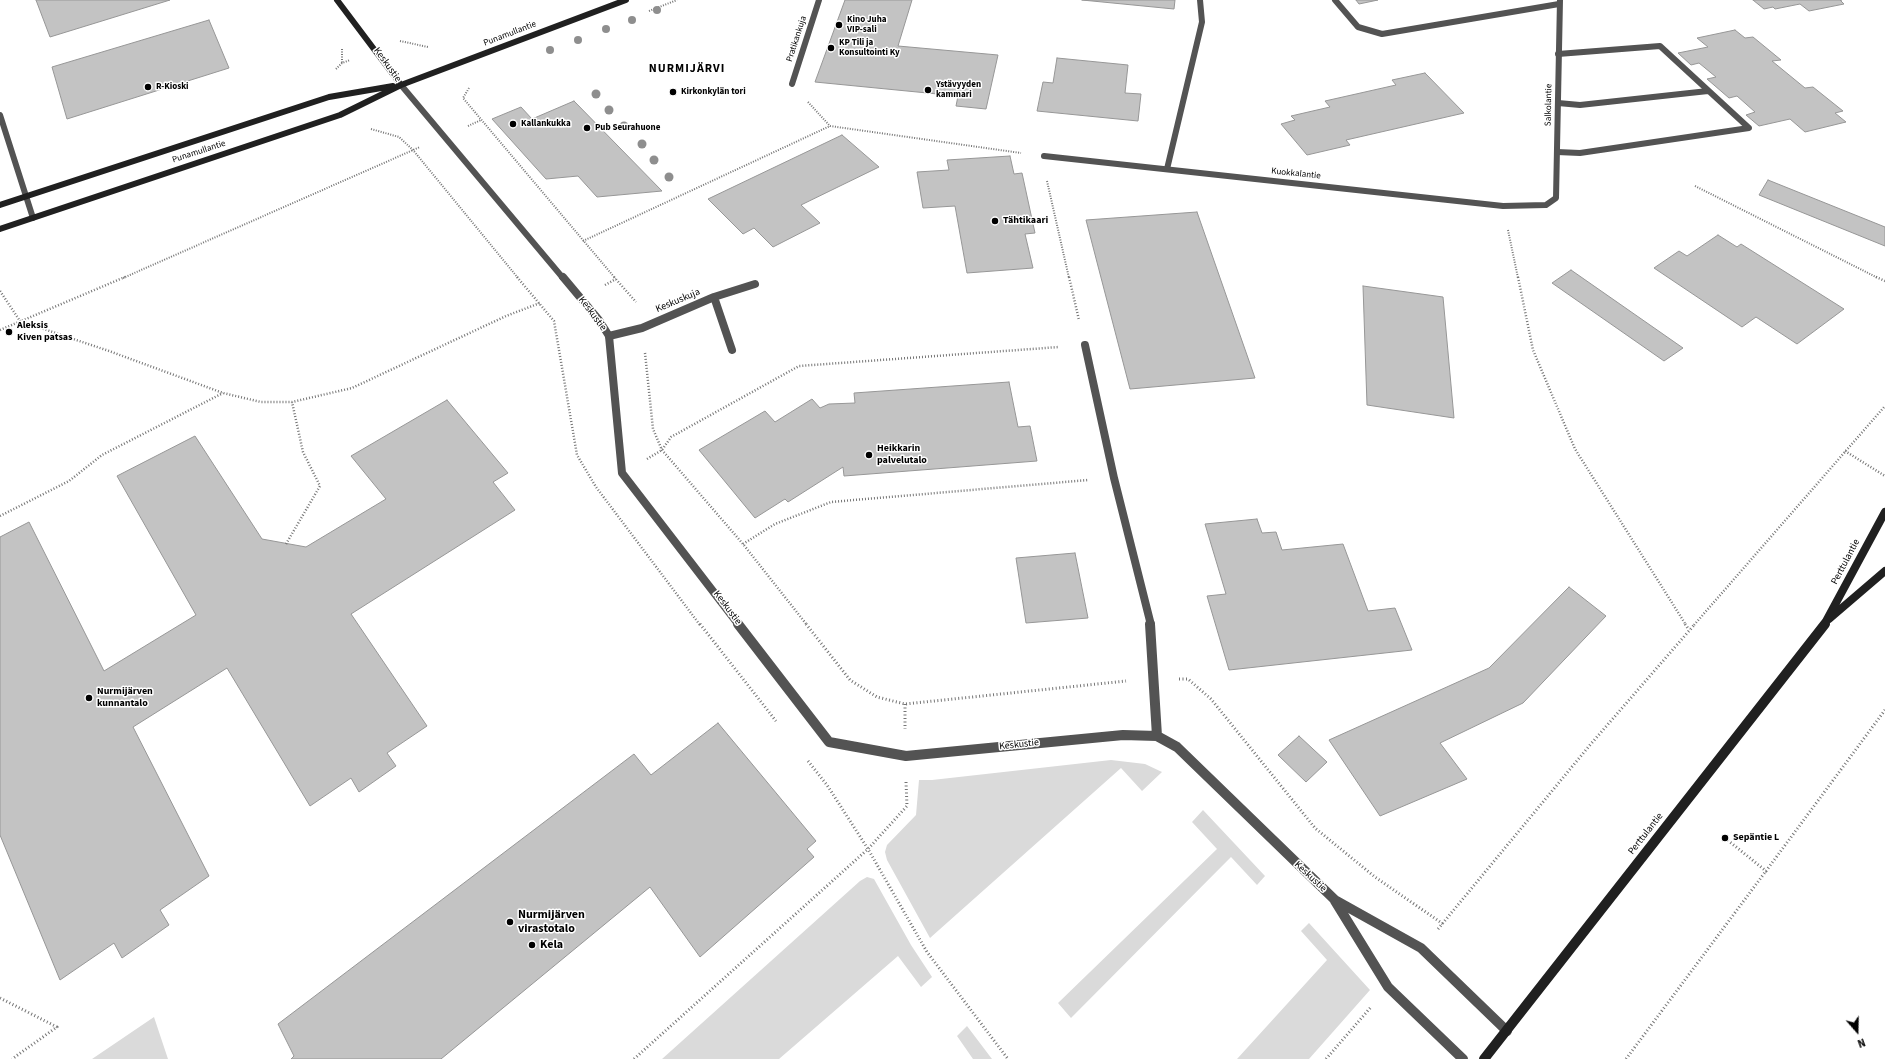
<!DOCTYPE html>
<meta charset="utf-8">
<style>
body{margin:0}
#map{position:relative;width:1885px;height:1059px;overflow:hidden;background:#fff;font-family:"Source Sans 3",sans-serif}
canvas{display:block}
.north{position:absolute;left:1837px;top:1011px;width:40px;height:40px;-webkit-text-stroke:3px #fff;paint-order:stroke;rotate:160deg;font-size:11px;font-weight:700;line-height:16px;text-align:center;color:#000}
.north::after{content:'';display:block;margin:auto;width:14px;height:18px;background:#000;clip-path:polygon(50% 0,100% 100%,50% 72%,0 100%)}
</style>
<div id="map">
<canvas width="1885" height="1059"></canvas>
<div class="north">N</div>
</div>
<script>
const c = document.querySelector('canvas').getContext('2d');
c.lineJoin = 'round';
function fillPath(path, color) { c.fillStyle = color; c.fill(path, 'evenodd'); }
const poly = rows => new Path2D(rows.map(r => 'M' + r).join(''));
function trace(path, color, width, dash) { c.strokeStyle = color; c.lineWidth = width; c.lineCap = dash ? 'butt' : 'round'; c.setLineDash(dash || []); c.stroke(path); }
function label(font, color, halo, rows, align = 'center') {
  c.font = font + ' "Source Sans 3",sans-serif'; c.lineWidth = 3; c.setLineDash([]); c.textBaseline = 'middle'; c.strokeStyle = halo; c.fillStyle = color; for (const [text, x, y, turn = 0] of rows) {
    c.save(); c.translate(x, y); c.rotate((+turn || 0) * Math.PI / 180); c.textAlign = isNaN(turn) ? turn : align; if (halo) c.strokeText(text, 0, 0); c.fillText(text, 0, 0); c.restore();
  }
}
fillPath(poly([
 [1111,760,1145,764,1162,772,1142,791,1121,768,930,938,887,860,885,852,887,845,916,815,919,780,932,780],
 [1203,810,1265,876,1257,885,1231,857,1071,1018,1058,1003,1217,849,1192,822],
 [867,877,874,879,911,945,932,977,921,987,898,956,779,1059,662,1059,860,881],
 [1309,923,1370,990,1309,1059,1237,1059,1327,960,1301,931],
 [154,1017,168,1059,92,1059],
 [967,1026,992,1059,973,1059,957,1036]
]), '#dadada');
const building = poly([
 [36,0,170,0,50,37,36,0],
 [845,0,912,0,898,46,998,55,986,109,956,106,958,96,815,82,845,0],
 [1082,0,1175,0,1174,9,1082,0],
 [1356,0,1378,0,1359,4,1356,0],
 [1753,0,1842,0,1840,0,1844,4,1809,11,1800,4,1775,9,1773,7,1764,9,1753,0],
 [209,20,229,68,67,119,52,67,209,20],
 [1735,30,1745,38,1753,37,1781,60,1772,61,1805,88,1813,87,1843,111,1835,113,1846,122,1805,132,1790,119,1759,126,1746,115,1755,112,1737,96,1729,98,1707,79,1716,77,1699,63,1691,65,1678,53,1708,47,1697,38,1735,30],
 [1057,58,1128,65,1125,93,1141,94,1138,121,1037,111,1043,82,1053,83,1057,58],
 [1425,73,1464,113,1346,140,1350,145,1307,155,1281,124,1295,120,1291,116,1330,107,1325,101,1396,85,1392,80,1425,73],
 [574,101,662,191,597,197,578,176,546,179,492,119,521,107,532,119,574,101],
 [842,135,879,167,801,205,820,223,773,247,754,228,743,234,708,199,842,135],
 [1010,156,1014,174,1022,173,1035,233,1025,234,1033,268,967,273,955,206,923,208,917,172,949,170,947,160,1010,156],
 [1768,180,1885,227,1885,246,1759,195,1768,180],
 [1197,212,1255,378,1130,389,1086,220,1197,212],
 [1718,235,1737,247,1741,244,1844,309,1797,344,1756,317,1742,327,1654,268,1679,251,1687,256,1718,235],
 [1571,270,1683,348,1664,361,1552,283,1571,270],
 [1363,286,1443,297,1454,418,1367,405,1363,286],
 [1009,382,1018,427,1030,426,1037,461,844,476,843,467,788,502,785,499,755,518,699,450,765,411,775,422,812,399,820,408,829,404,855,403,854,393,1009,382],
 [447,400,508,473,493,482,515,510,351,614,427,726,387,753,396,766,359,792,351,778,310,806,227,668,133,727,209,876,160,910,169,925,122,958,114,943,60,980,0,835,0,537,29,522,104,671,196,615,117,476,195,436,262,539,306,547,386,499,351,456,447,400],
 [1257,519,1262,533,1276,532,1282,550,1343,544,1368,611,1395,608,1412,650,1229,670,1207,596,1226,594,1205,524,1257,519],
 [1075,553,1088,618,1026,623,1016,558,1075,553],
 [1569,587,1606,616,1523,703,1440,743,1467,779,1380,816,1329,740,1489,668,1569,587],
 [718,723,816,841,807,849,814,857,700,957,650,887,441,1059,291,1059,294,1056,278,1024,634,754,651,775,718,723],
 [1299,736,1327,762,1306,782,1278,755,1299,736]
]);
fillPath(building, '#c3c3c3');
trace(building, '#979797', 1);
trace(poly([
 [649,11,677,0],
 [400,41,428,47],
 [342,49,342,63],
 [336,69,342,63,350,60],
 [469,88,463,98,615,278],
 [808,102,830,126,1021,153],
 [468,126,481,120],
 [371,129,399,137,413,150,518,278],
 [1047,181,1069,278],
 [1695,186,1878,278],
 [1508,230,1518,278],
 [583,241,830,126],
 [123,278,420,147]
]), '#757575', 2, [1, 1.5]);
trace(poly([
 [517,277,554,321,577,455,596,487,700,625],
 [614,277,636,302],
 [1069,277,1079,320],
 [1518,277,1533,350,1575,449,1686,625],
 [1876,277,1885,281],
 [605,285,616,279],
 [0,291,20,321,109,351,223,393,261,402,292,402,352,388,506,316,540,303],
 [0,330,125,277],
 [645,353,653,429,662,450,743,544,807,625],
 [1845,451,1885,476],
 [647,459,662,450,671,437,799,366,1059,347],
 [0,516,69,481,102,455,223,393],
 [286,544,320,486,303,452,292,402],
 [743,544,775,524,831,502,1088,480],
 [1694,625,1885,406]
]), '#757575', 2.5, [1, 2]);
trace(poly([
 [700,624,776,721],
 [806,624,850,680,877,697,905,704,1126,681],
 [1685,624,1689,630],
 [1179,679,1188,679,1211,699,1315,828,1375,877,1443,924],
 [905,704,905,729],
 [808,761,827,785,868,849,927,952,1008,1059],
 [1725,838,1766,871,1885,710],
 [1438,929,1590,745,1695,624],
 [0,998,57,1027,12,1059],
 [634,1059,868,849,907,806,906,782],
 [1326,1059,1371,1007],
 [1626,1059,1766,871]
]), '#757575', 3, [1, 2.5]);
trace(poly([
 [1335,0,1358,27,1382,34,1559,4],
 [1558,103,1580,105,1708,91],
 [0,115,33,218],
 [1557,152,1580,153,1749,128,1660,46,1558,54],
 [1167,169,1202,22,1200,0]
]), '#535353', 6);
trace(poly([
 [714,297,732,350],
 [609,336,642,328,714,297,755,284]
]), '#535353', 8);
trace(poly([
 [792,84,819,0],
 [401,85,563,278],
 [1044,156,1503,206,1546,205,1556,198,1560,0]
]), '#535353', 6);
trace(poly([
 [563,277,599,320,609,336,622,473,739,625],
 [1085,345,1114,478,1151,625]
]), '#535353', 8);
trace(poly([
 [738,624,829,742,906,756,1123,735,1157,736,1177,747,1335,900,1421,948,1507,1031],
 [1150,624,1157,736],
 [1335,901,1388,987,1463,1059]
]), '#535353', 10);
trace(poly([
 [337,0,401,85],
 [0,205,329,97,393,86],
 [0,229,340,115,401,85,626,0]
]), '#202020', 6);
trace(poly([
 [1829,619,1885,571],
 [1824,625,1885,512]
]), '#202020', 8);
trace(poly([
 [1484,1059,1825,624]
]), '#202020', 10);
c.fillStyle = '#8e8e8e';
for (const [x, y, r] of [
 [657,10,4],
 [632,20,4],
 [606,29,4],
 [578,40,4],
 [550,50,4],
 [596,94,4.5],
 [609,110,4.5],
 [624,126,4.5],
 [642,144,4.5],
 [654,160,4.5],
 [669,177,4.5]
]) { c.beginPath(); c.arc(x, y, r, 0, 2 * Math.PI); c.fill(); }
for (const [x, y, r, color] of [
 [839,25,4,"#000"],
 [831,48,4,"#000"],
 [148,87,4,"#000"],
 [928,90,4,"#000"],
 [673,92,4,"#000"],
 [513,124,4,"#000"],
 [587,128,4,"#000"],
 [995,221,4,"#000"],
 [9,332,4,"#000"],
 [869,455,4,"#000"],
 [89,698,4,"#000"],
 [1725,838,4,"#000"],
 [510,922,4,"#000"],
 [532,945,4,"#000"]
]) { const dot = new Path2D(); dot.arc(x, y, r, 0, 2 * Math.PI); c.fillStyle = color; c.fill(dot); trace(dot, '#fff', 1.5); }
label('bold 9px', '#000', '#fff', [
 ["Kino Juha",847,20],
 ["VIP-sali",847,30],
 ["KP Tili ja",839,43],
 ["Konsultointi Ky",839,53],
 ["Ystävyyden",936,85],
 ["kammari",936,95],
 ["R-Kioski",156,87],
 ["Kirkonkylän tori",681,92],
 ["Kallankukka",521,124],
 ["Pub Seurahuone",595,128]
], 'left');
label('9px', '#000', '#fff', [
 ["Punamullantie",510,34,-21],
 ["Pratikankuja",797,39,-72],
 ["Salkolantie",1549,105,-89],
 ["Punamullantie",199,152,-18],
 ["Kuokkalantie",1296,174,6]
]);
label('10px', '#000', '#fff', [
 ["Keskustie",387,65,54],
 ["Keskuskuja",678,301,-23],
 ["Keskustie",592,314,53],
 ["Perttulantie",1846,562,-62],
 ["Keskustie",727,608,53],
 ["Keskustie",1019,745,-6],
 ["Perttulantie",1646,834,-52],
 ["Keskustie",1310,877,43]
]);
label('bold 10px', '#000', '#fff', [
 ["Tähtikaari",1003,221],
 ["Aleksis",17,326],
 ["Kiven patsas",17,338],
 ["Heikkarin",877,449],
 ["palvelutalo",877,461],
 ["Nurmijärven",97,692],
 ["kunnantalo",97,704],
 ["Sepäntie L",1733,838]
], 'left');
c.letterSpacing = '1px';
label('bold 12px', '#000', '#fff', [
 ["NURMIJÄRVI",687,69]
]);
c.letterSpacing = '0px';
label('bold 12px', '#000', '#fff', [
 ["Nurmijärven",518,915],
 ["virastotalo",518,929],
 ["Kela",540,945]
], 'left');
</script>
